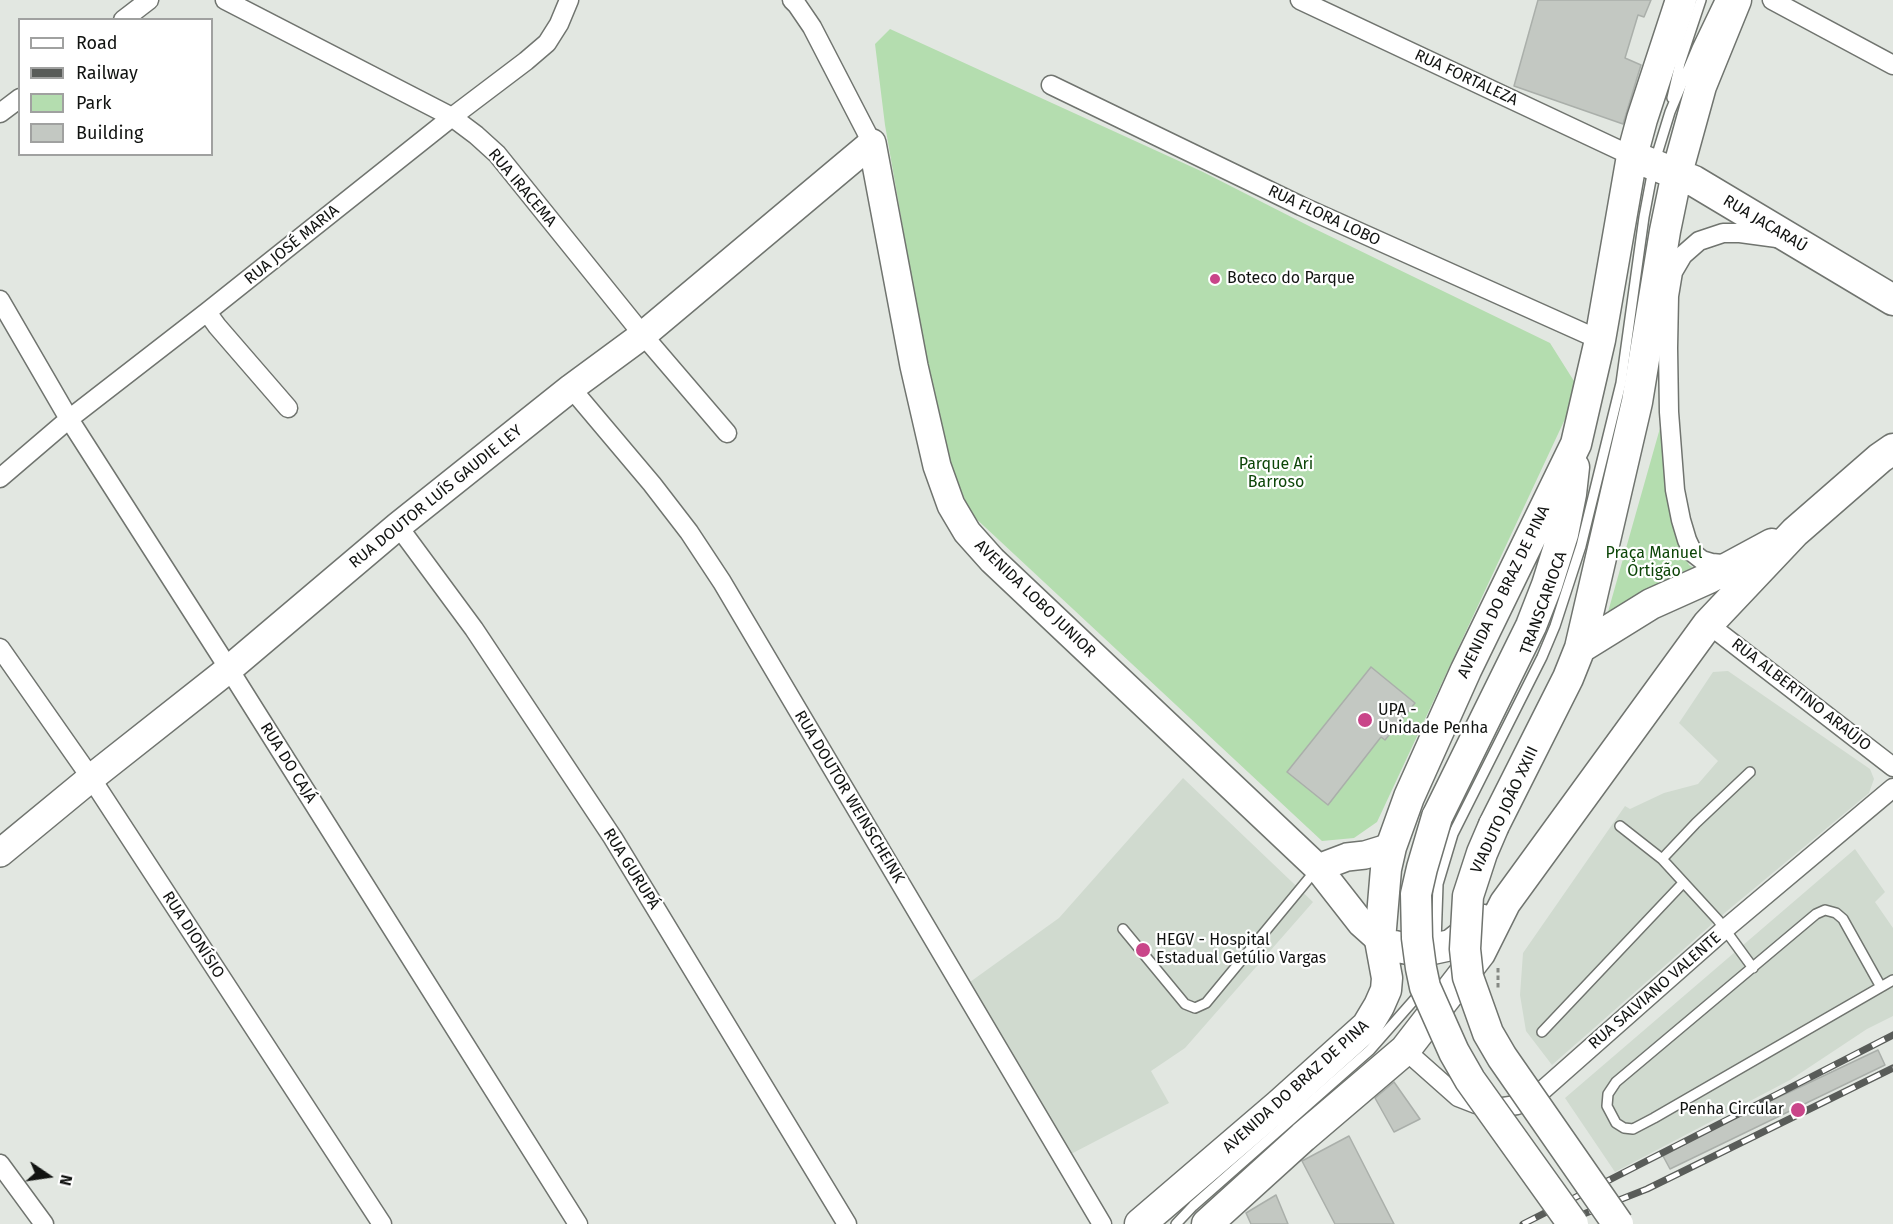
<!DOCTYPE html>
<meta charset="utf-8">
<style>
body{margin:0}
#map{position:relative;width:1893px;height:1224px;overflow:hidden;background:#e2e7e1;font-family:"Fira Sans",sans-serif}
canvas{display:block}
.legend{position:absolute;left:18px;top:18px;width:195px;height:138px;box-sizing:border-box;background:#fff;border:2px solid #a0a1a0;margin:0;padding:8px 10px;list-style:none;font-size:18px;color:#111311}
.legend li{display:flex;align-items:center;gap:12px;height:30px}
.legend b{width:30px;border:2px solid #a0a1a0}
.north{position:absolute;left:18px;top:1146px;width:60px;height:60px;-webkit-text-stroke:4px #fff;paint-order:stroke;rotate:103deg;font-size:16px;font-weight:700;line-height:24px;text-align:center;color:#111311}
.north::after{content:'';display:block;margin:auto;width:21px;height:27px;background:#111311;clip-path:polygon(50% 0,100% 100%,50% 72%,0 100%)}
</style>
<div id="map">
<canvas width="1893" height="1224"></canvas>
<ul class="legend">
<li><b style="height:8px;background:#fff"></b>Road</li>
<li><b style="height:8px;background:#595c59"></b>Railway</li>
<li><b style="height:16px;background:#b4ddaf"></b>Park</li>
<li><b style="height:16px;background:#c3c8c2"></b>Building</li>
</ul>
<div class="north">N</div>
</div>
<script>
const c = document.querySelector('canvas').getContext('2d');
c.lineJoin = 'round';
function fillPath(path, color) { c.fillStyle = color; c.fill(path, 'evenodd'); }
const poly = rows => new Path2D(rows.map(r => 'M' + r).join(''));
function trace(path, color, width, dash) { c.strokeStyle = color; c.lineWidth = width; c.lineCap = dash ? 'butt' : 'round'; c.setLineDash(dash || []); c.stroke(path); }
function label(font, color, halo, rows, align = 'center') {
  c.font = font + ' "Fira Sans",sans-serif'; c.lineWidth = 4.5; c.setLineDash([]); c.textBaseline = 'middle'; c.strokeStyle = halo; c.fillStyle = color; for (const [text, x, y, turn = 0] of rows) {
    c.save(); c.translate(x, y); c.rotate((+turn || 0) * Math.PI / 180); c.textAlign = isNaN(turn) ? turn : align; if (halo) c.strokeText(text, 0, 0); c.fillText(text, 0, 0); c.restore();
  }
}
fillPath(poly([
 [1728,671,1870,769,1874,779,1869,793,1727,911,1552,1065,1526,1031,1520,995,1523,953,1625,806,1630,809,1664,793,1698,784,1718,761,1679,723,1713,672],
 [1183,778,1313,902,1185,1048,1151,1071,1169,1103,1071,1154,970,982,1059,918],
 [1855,849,1885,892,1875,902,1893,928,1893,1016,1867,1029,1790,1080,1615,1172,1565,1098]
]), '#d0dacf');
fillPath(poly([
 [890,29,1203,172,1311,227,1550,343,1579,389,1377,822,1354,838,1322,841,971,514,940,441,885,125,875,44],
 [1664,414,1683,551,1689,565,1706,575,1606,619]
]), '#b4ddaf');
const building = poly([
 [1538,0,1651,0,1644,17,1638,15,1625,58,1641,65,1623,124,1514,86,1538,0],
 [1371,667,1415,703,1385,740,1381,737,1328,805,1287,772,1371,667],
 [1878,1050,1885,1065,1670,1169,1663,1156,1722,1124,1878,1050],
 [1394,1082,1420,1119,1394,1132,1375,1098,1394,1082],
 [1349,1136,1394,1224,1335,1224,1302,1161,1349,1136],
 [1276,1195,1288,1224,1251,1224,1246,1213,1276,1195]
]);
fillPath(building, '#c3c8c2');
trace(building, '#aaafaa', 1.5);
const lane = poly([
 [1672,98,1680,63,1701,0],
 [1620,826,1662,859,1718,920,1753,968],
 [1662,859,1696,823,1750,772],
 [1123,929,1185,1004,1195,1008,1206,1003,1315,871],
 [1436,943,1438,884,1453,834,1542,657,1555,626,1581,546,1621,383,1644,217,1654,164,1670,112,1697,48,1720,0],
 [1881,987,1843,919,1836,913,1825,910,1816,914,1616,1082,1608,1094,1607,1106,1616,1123,1624,1128,1633,1129,1654,1118,1893,980],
 [1542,1032,1683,883],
 [1176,1224,1193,1206,1370,1050,1421,992]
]);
const street = poly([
 [225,0,452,117,476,135,497,154,643,335,727,433],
 [792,0,797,5,812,27,872,143],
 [1300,0,1632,156],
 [1772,0,1893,65],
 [123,20,149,0],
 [1051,85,1301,206,1600,340],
 [0,113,20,98],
 [0,300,69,419,229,669,578,1224],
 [207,312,217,326,288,408],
 [571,388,652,484,689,532,722,582,1102,1224],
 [0,478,69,419,207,312,452,117,526,61,547,43,559,24,569,0],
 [398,526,474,629,613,838,847,1224],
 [1732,565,1712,563,1702,560,1693,553,1687,540,1681,520,1675,490,1669,412,1668,348,1669,296,1673,272,1683,255,1699,241,1723,233,1740,233,1777,238],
 [1708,624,1893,767],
 [0,648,91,778,382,1224],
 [1405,1050,1458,1097,1476,1104,1496,1108,1517,1105,1536,1096,1725,929,1893,788],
 [0,1164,44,1224]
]);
const secondary = poly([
 [0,853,91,778,229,669,398,526,571,388,643,335,872,143,914,366,937,466,951,505,967,532,992,560,1318,868,1361,923,1380,940],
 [1318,868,1347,857,1365,855,1391,847]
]);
const primary = poly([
 [1632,156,1694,181,1893,300],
 [1580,648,1651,604,1709,578,1772,544],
 [1437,817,1531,626,1547,585,1563,534,1571,494,1574,467],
 [1494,825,1568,678,1580,648,1637,402,1665,231,1677,173,1701,86,1736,0],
 [1394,946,1413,950,1428,950,1451,945,1483,920],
 [1140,1224,1279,1105,1367,1026,1379,1006,1386,990,1387,978,1380,940,1386,869,1391,847,1409,797,1466,670,1576,444,1600,340,1632,156,1642,119,1681,0],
 [1207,1224,1303,1137,1405,1050,1480,953,1505,903,1708,624,1795,532,1880,458,1893,449]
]);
trace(lane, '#70746f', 12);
trace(street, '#70746f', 21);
trace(secondary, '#70746f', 30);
trace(primary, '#70746f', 33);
trace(poly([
 [1498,968,1498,988]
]), '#858984', 3, [4.5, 3]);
trace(lane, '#fff', 9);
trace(street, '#fff', 18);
trace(secondary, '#fff', 27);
trace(primary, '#fff', 30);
const rail = poly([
 [1523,1224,1893,1035],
 [1564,1224,1581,1215,1647,1189,1893,1068]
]);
trace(rail, '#595c59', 7);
trace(rail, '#fff', 4.5, [14]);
const primaryBridge = poly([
 [1437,817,1422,868,1416,894,1417,938,1421,968,1425,987,1454,1052,1470,1080,1573,1224],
 [1494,825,1482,853,1468,896,1465,949,1468,977,1488,1033,1502,1057,1618,1224]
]);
trace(primaryBridge, '#70746f', 33, []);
trace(primaryBridge, '#fff', 30);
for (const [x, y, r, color] of [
 [1215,279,6,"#c94589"],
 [1365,720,8,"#c94589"],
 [1143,950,8,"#c94589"],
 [1798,1110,8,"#c94589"]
]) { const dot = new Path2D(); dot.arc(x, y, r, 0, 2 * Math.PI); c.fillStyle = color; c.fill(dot); trace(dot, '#fff', 2); }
label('16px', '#111311', '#fff', [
 ["RUA FORTALEZA",1466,78,25],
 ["RUA IRACEMA",522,188,50],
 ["RUA FLORA LOBO",1324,216,25],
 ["RUA JACARAÚ",1765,224,31],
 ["RUA JOSÉ MARIA",292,245,-39],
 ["RUA DOUTOR LUÍS GAUDIE LEY",436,497,-39],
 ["AVENIDA DO BRAZ DE PINA",1504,592,-64],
 ["AVENIDA LOBO JUNIOR",1035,599,44],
 ["TRANSCARIOCA",1544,603,-70],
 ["RUA ALBERTINO ARAÚJO",1801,695,38],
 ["RUA DO CAJÁ",288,763,58],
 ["RUA DOUTOR WEINSCHEINK",849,797,59],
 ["VIADUTO JOÃO XXIII",1505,810,-65],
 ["RUA GURUPÁ",631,869,58],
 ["RUA DIONÍSIO",193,935,57],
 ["RUA SALVIANO VALENTE",1655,991,-41],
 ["AVENIDA DO BRAZ DE PINA",1296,1087,-42]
]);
label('16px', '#111311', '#fff', [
 ["Boteco do Parque",1227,279],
 ["UPA -",1378,711],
 ["Unidade Penha",1378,729],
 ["HEGV - Hospital",1156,941],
 ["Estadual Getúlio Vargas",1156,959],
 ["Penha Circular",1784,1110,"right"]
], 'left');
label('16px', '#0c4507', '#fff', [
 ["Parque Ari",1276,465],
 ["Barroso",1276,483],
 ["Praça Manuel",1654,554],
 ["Ortigão",1654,572]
]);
</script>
